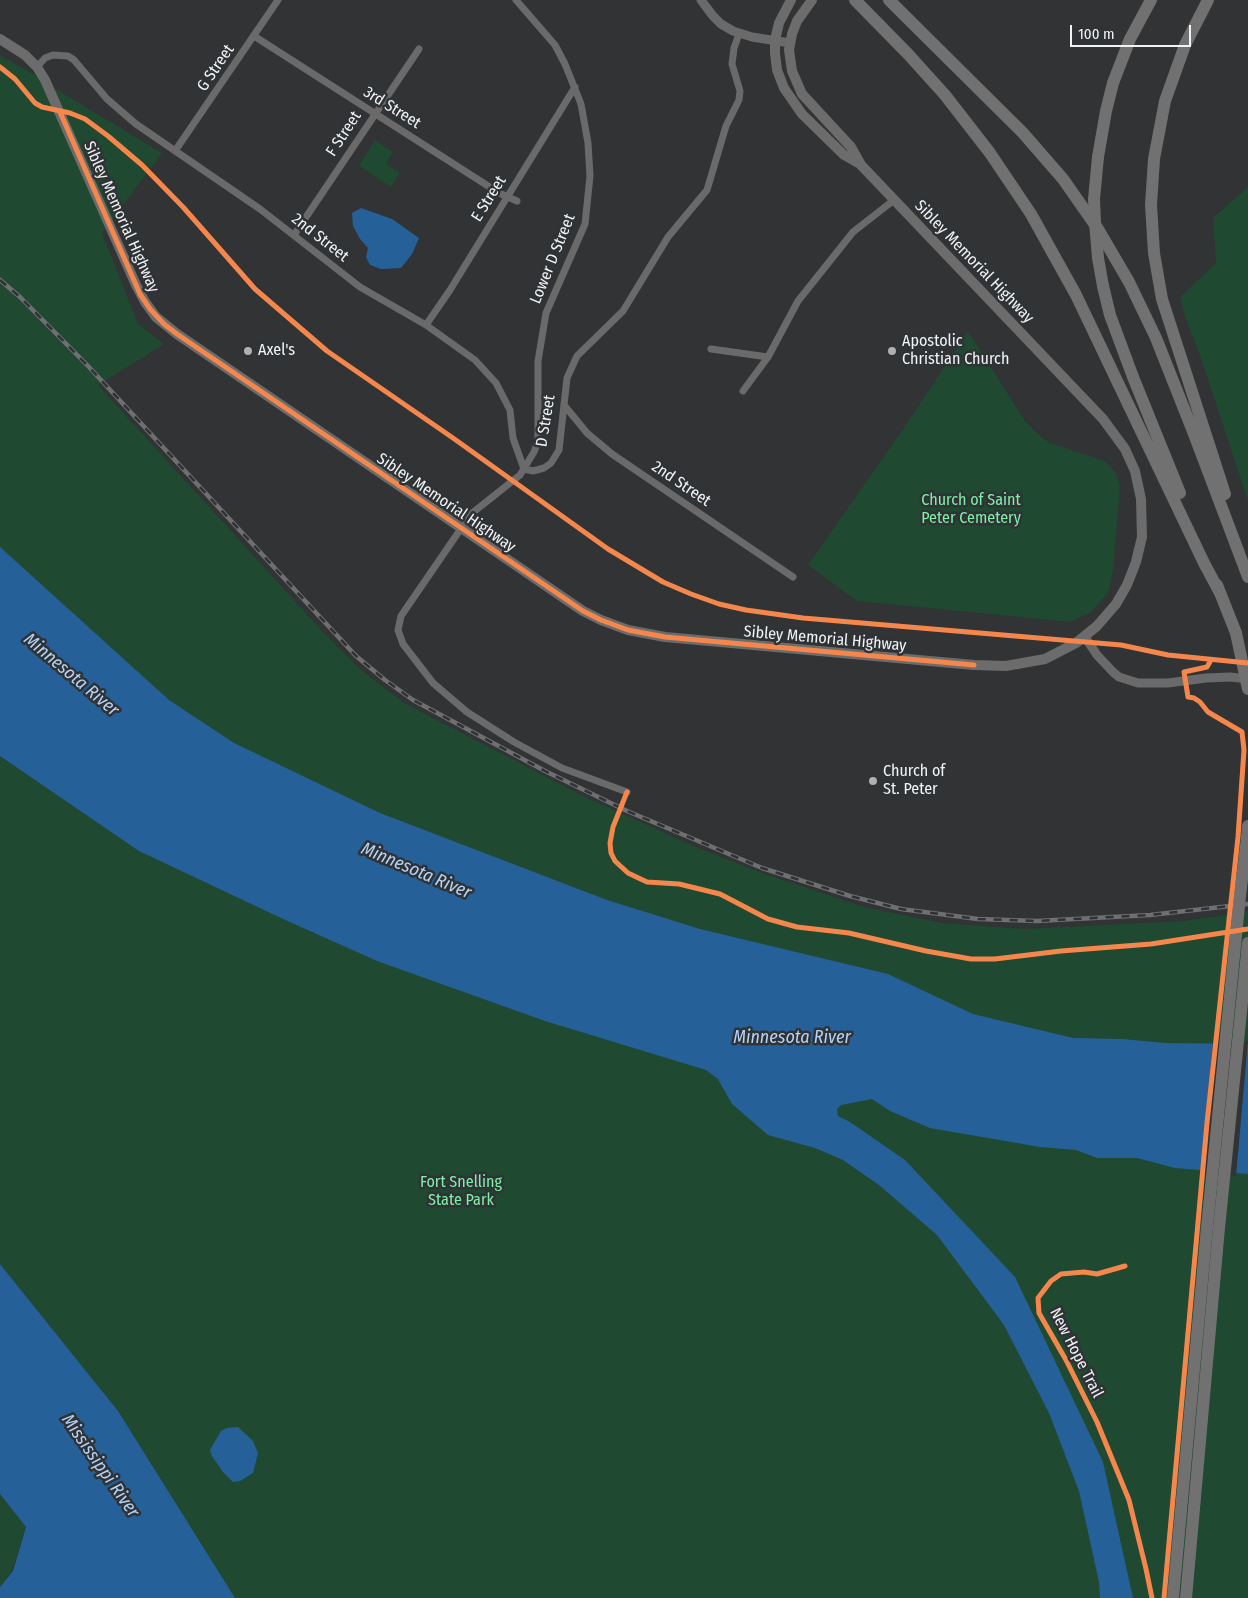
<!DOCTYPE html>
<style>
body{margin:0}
#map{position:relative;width:1248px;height:1598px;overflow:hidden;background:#313335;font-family:"Fira Sans Condensed",sans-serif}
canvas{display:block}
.scale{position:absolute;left:1070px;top:25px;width:121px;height:22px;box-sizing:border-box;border:2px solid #f1f3f5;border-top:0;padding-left:6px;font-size:15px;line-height:18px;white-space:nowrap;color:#f1f3f5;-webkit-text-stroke:4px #303336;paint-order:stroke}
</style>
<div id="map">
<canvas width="1248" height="1598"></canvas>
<div class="scale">100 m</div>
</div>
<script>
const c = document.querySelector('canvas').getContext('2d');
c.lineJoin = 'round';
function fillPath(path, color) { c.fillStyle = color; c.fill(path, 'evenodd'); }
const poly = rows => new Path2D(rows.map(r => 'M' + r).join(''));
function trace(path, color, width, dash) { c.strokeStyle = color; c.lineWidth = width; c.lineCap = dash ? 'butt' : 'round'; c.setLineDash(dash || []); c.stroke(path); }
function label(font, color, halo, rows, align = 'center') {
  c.font = font + ' "Fira Sans Condensed",sans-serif'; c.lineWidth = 5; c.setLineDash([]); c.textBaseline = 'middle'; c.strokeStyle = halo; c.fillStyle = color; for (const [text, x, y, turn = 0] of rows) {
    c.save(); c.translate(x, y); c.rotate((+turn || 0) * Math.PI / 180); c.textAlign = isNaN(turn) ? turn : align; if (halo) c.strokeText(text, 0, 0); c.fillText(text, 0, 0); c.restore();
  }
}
fillPath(poly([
 [0,55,42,79,44,82,162,153,102,233,138,324,164,344,98,385,323,632,360,669,404,703,585,797,703,850,765,874,864,907,942,923,1023,929,1184,921,1248,912,1248,1598,235,1598,118,1411,0,1264],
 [375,140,393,152,386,164,400,173,391,187,359,166],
 [1248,187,1248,501,1202,361,1185,316,1180,297,1216,263,1213,218],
 [968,331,1025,421,1041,437,1050,443,1105,461,1116,473,1120,486,1113,571,1108,593,1091,612,1071,622,857,601,808,565,906,425],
 [0,1494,26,1527,12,1571,0,1587]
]), '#1f4930');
fillPath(poly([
 [361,208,392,219,419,238,412,254,401,268,381,269,370,265,366,257,368,248,360,239,353,226,352,213],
 [0,547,169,700,234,743,380,813,607,900,700,929,888,974,973,1014,1073,1038,1122,1039,1165,1043,1248,1044,1248,1174,1175,1168,1137,1158,1097,1158,1076,1150,1040,1147,930,1128,890,1111,872,1099,841,1105,837,1109,838,1116,850,1122,905,1160,1015,1277,1103,1462,1133,1598,1100,1598,1099,1582,1079,1491,1049,1413,1004,1325,937,1235,879,1185,843,1160,815,1148,768,1135,732,1104,718,1079,706,1070,545,1021,377,961,281,918,139,851,0,756],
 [0,1264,118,1411,235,1598,0,1598,0,1587,13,1571,26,1527,0,1494],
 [238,1427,253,1441,258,1453,253,1473,240,1481,233,1482,223,1472,212,1456,210,1450,221,1431,227,1428]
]), '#266099');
fillPath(poly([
 [1213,1041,1248,1041,1236,1176,1201,1172]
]), '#313335');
trace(poly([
 [516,0,555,45,565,64,581,104,588,143,590,176,585,224,546,313,538,361,538,441,534,452,520,475,471,514,401,616,398,630,403,644,433,683,467,712,514,742,562,768,627,792],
 [254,36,499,193,517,201],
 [37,67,45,58,53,55,68,56,74,60,107,99,136,124,260,209,360,287,426,325,475,360,496,383,510,410,513,438,524,469],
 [175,151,278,0],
 [294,235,419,49],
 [426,325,450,290,575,87],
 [711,349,768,357],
 [743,391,768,357,798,301,853,232,894,200],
 [564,405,587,433,612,454,793,577],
 [524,469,533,471,544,468,551,463,559,450,567,378,577,356,623,311,668,237,707,190,726,126,739,100,740,91,732,64,734,48,739,34]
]), '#6b6a6a', 7);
trace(poly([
 [701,0,713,16,721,24,733,31,752,37,790,43],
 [1085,637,1097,655,1113,672,1119,677,1138,683,1168,683,1206,678,1230,677,1248,679]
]), '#6b6a6a', 9);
trace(poly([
 [791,0,779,23,775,40,775,53,777,70,784,88,802,114,844,155,860,164],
 [0,39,25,55,37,67,45,80,136,285,145,302,156,317,177,334,583,611,601,620,628,630,665,637,974,665,1006,666,1045,659,1076,643,1097,626,1116,604,1127,585,1136,562,1142,537,1141,499,1135,471,1125,449,1103,419,861,165,851,147,802,94,792,71,789,50,792,34,797,21,812,0]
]), '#6c6c6c', 10);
trace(poly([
 [855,0,908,54,945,95,990,153,1031,214,1076,295,1204,563,1220,593],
 [889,0,1023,133,1063,179,1098,229,1129,282,1156,338,1194,434,1248,577],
 [1208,0,1185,45,1165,101,1154,159,1151,205,1154,253,1162,299,1225,494],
 [1098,157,1106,111,1113,83,1130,39,1151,0],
 [1103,286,1110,315,1133,377,1180,493],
 [1217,585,1236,633],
 [1247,838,1248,826],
 [1186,1598,1219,1228,1248,943]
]), '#717171', 12);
const rail = poly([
 [0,280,20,297,88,366,356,656,385,680,413,700,545,771,627,811,762,868,850,896,901,909,978,919,1037,921,1150,915,1248,904]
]);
trace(rail, '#6f6f70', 4.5);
trace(rail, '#303336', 2.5, [8]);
trace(poly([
 [1098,157,1094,199,1095,222,1098,258,1103,286],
 [1236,633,1248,689],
 [1173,1598,1207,1227,1240,896,1247,838]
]), '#717171', 12);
trace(poly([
 [0,67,15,79,35,103,42,107,70,113,85,119,108,136,142,165,183,207,255,289,327,351,453,438,608,549,663,582,691,594,719,604,746,610,803,618,1121,645,1168,655,1248,663],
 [60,112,140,294,150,309,164,324,177,334,583,611,601,620,628,630,665,637,974,665],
 [627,792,613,827,610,843,611,853,615,861,628,873,647,882,679,884,720,894,768,919,797,927,849,933,926,951,971,959,995,959,1061,951,1151,944,1248,929],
 [1125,1266,1097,1274,1084,1272,1061,1274,1051,1281,1038,1298,1039,1313,1066,1360,1097,1422,1129,1500,1146,1569,1152,1598],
 [1164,1598,1207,1123,1238,837,1244,750,1242,732,1208,712,1200,702,1194,698,1188,697,1184,672,1207,667,1211,660]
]), '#f5874c', 5);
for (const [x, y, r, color] of [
 [248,351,5,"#aeb0b2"],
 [892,351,5,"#aeb0b2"],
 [873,781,5,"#aeb0b2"]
]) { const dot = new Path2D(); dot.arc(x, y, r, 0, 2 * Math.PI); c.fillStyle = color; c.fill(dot); trace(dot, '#303336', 2); }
label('16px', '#f1f3f5', '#303336', [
 ["G Street",216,68,-56],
 ["3rd Street",392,108,32],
 ["F Street",344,134,-57],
 ["E Street",489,199,-58],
 ["Sibley Memorial Highway",121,217,66],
 ["2nd Street",320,238,38],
 ["Lower D Street",553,259,-68],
 ["Sibley Memorial Highway",974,262,46],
 ["D Street",546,421,-81],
 ["2nd Street",681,484,34],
 ["Sibley Memorial Highway",446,503,34],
 ["Sibley Memorial Highway",825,639,5],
 ["New Hope Trail",1076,1353,63]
]);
label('16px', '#f1f3f5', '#303336', [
 ["Apostolic",902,342],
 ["Christian Church",902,360],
 ["Axel's",258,351],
 ["Church of",883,772],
 ["St. Peter",883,790]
], 'left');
label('16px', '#7df1a7', '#303336', [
 ["Church of Saint",971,501],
 ["Peter Cemetery",971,519],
 ["Fort Snelling",461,1183],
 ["State Park",461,1201]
]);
label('italic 18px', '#b4d3f6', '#303336', [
 ["Minnesota River",71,675,40],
 ["Minnesota River",416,871,23],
 ["Minnesota River",792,1038],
 ["Mississippi River",100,1466,55]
]);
</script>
